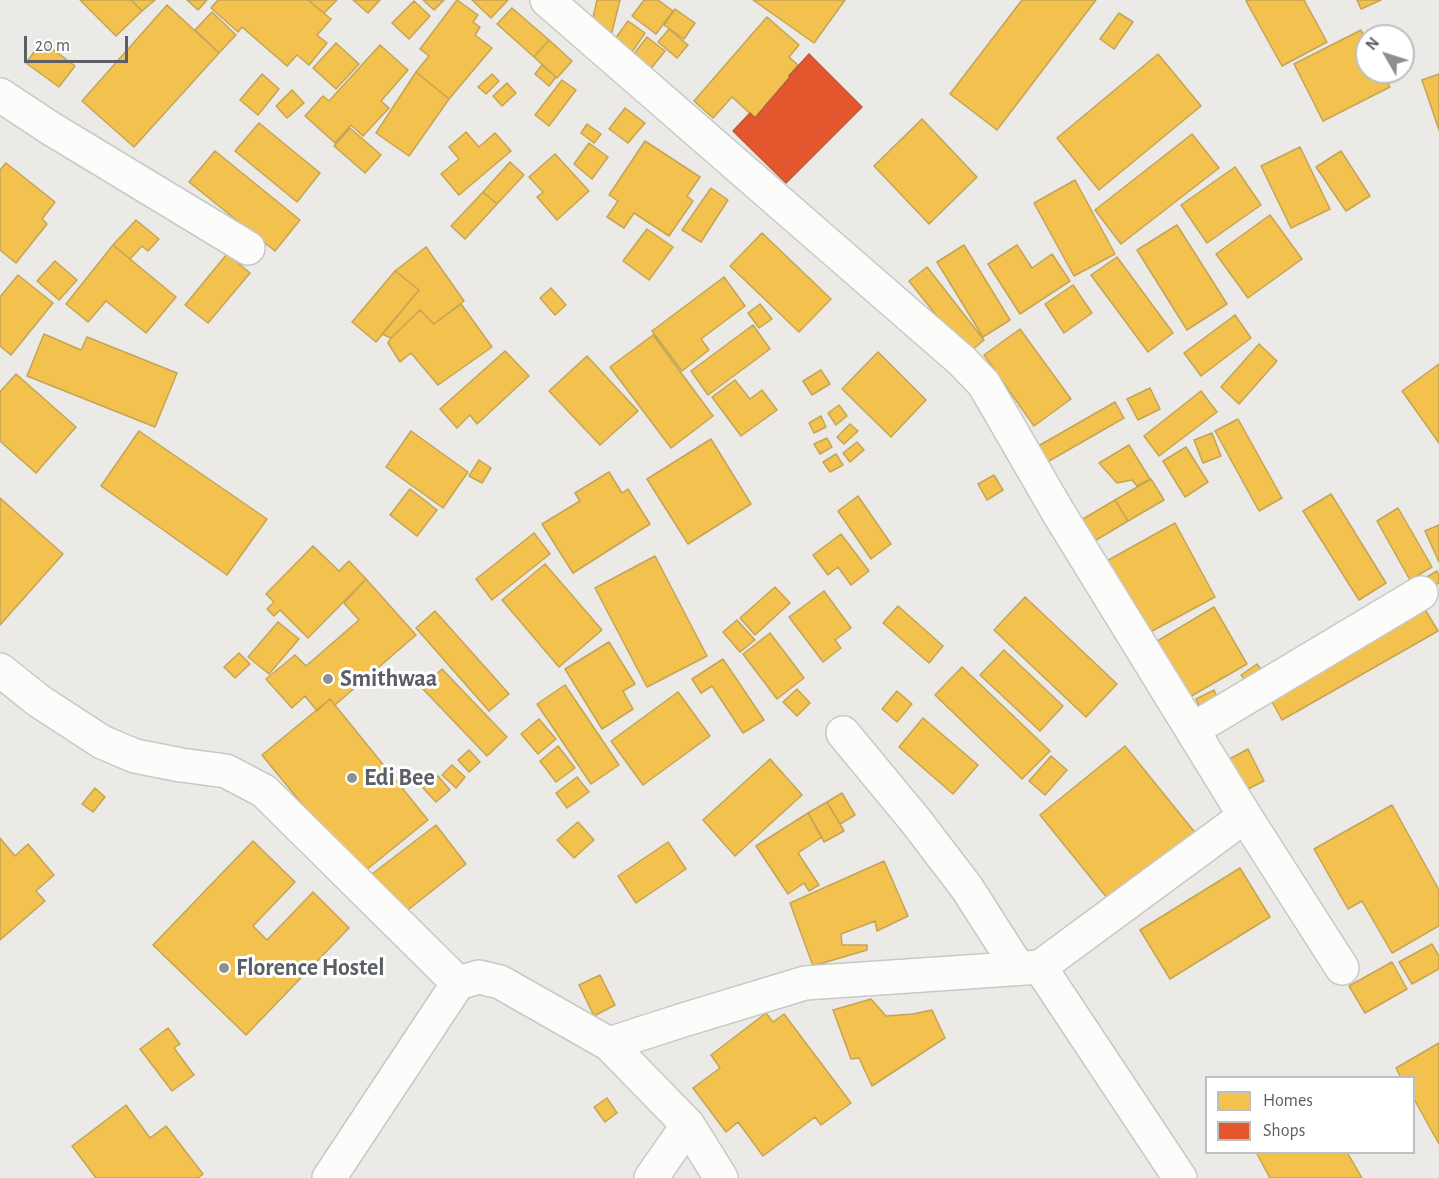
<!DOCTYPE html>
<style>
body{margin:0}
#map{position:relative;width:1439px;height:1178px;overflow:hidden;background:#ebeae6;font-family:"Alegreya Sans",sans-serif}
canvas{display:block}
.legend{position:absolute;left:1205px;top:1076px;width:210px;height:78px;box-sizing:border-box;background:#fff;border:2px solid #bdbfc1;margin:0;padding:8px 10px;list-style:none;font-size:18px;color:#5b5f64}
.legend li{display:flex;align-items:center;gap:12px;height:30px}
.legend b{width:30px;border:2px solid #bdbfc1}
.north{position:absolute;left:1355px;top:24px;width:60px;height:60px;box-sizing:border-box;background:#fff;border:2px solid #bdbfc1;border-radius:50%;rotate:309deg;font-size:16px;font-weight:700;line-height:24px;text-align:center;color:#5b5f64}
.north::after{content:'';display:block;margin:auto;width:21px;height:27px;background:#8d9092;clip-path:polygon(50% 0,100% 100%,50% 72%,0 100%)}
.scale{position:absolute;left:24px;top:36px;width:104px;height:27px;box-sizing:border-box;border:3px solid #5b5f64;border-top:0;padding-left:8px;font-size:18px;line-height:21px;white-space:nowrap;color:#5b5f64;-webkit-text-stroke:4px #fff;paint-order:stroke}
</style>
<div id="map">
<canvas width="1439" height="1178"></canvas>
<ul class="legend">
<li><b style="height:16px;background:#f2c14e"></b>Homes</li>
<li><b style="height:16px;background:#e4572e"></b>Shops</li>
</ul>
<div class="north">N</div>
<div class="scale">20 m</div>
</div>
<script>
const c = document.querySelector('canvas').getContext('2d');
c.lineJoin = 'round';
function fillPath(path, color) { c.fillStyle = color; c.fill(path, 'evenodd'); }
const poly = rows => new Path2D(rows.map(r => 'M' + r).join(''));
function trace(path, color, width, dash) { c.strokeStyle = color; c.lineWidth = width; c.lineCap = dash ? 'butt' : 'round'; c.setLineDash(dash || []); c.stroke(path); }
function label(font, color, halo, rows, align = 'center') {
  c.font = font + ' "Alegreya Sans",sans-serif'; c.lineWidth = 6; c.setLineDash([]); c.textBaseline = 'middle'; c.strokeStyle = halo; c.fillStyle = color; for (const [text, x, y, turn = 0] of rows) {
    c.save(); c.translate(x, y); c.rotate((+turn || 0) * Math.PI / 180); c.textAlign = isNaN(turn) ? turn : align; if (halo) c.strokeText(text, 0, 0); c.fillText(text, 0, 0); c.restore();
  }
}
const homes = poly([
 [80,0,131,0,142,11,116,36,80,0],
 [131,0,155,0,142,11,131,0],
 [187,0,207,0,198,10,187,0],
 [218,0,308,0,331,19,317,35,327,43,309,65,297,55,287,66,242,27,238,32,211,8,218,0],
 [308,0,337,0,324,13,308,0],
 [353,0,380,0,368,13,353,0],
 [423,0,444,0,434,10,423,0],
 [457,0,478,15,473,22,480,27,475,35,492,48,449,99,416,72,429,56,420,49,457,0],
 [472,0,508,0,491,18,472,0],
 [597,0,620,0,611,36,590,31,597,0],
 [644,0,658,0,673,11,656,34,632,16,644,0],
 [753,0,845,0,814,43,753,0],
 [1022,0,1096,0,997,130,950,94,1022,0],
 [1248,0,1304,0,1327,42,1282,66,1246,1,1248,0],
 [1357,0,1381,0,1361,9,1357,0],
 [414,1,430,16,409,39,392,23,414,1],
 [167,5,219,53,134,147,82,101,167,5],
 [512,8,549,40,534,57,497,24,512,8],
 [675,9,695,23,684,39,664,25,675,9],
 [212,12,236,35,219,53,195,30,212,12],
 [1119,13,1133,22,1114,49,1100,39,1119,13],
 [767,17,799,45,789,57,798,65,789,76,790,77,755,118,732,97,713,118,694,101,767,17],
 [628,21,645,33,632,52,615,39,628,21],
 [669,29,688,45,677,58,658,42,669,29],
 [1361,30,1367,42,1367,72,1382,72,1390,87,1323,121,1294,64,1361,30],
 [647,37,665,51,645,76,627,63,647,37],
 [549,40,572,61,557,78,534,57,549,40],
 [42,41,75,66,59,87,26,63,42,41],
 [336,43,359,64,336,89,313,68,336,43],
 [380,45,408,70,381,101,389,108,363,136,351,125,335,143,305,116,323,96,329,101,380,45],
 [1158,54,1201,106,1099,190,1057,138,1158,54],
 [542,65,556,77,549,86,535,74,542,65],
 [416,72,449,99,409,156,376,133,416,72],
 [262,74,279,89,258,115,240,100,262,74],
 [492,74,499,81,486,94,478,87,492,74],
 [1439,74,1439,130,1422,80,1439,74],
 [562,80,576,90,549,126,535,115,562,80],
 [507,83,516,93,502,106,493,96,507,83],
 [292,90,304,103,287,118,276,106,292,90],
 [625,108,645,123,628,143,609,129,625,108],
 [922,119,977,177,929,224,874,166,922,119],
 [259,123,320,173,297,202,235,151,259,123],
 [587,124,601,134,594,143,581,133,587,124],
 [350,128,381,155,365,173,334,146,350,128],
 [466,132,479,147,495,133,511,151,459,195,441,174,459,159,449,147,466,132],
 [1192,134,1219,168,1121,244,1095,210,1192,134],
 [645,141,700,177,687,196,693,201,669,236,634,213,624,228,607,217,618,201,609,195,645,141],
 [589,143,608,157,592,179,574,164,589,143],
 [1300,147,1330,209,1291,228,1261,166,1300,147],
 [215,151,300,220,275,251,189,182,215,151],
 [1341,151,1370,196,1346,211,1316,167,1341,151],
 [555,154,589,191,557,220,537,197,543,192,529,177,555,154],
 [510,162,524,175,497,204,483,192,510,162],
 [6,163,55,202,42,219,47,224,16,263,0,250,0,170,6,163],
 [1235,167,1261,205,1207,243,1181,205,1235,167],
 [1075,180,1115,254,1074,276,1034,203,1075,180],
 [711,188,728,200,701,242,682,230,711,188],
 [483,192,497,204,465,239,451,226,483,192],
 [1270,215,1302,259,1248,298,1216,254,1270,215],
 [136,220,159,239,148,251,142,246,130,259,113,245,136,220],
 [1177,225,1227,304,1187,330,1137,250,1177,225],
 [647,229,673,247,649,280,623,261,647,229],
 [762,233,831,299,799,332,730,266,762,233],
 [113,245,176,297,146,333,106,301,88,322,66,304,113,245],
 [964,245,1010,320,983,337,937,262,964,245],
 [1017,245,1032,268,1052,254,1070,281,1020,314,988,264,1017,245],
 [426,247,464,301,434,324,420,310,391,338,382,334,419,290,395,271,426,247],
 [227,254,250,273,208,323,185,305,227,254],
 [1117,257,1173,333,1148,352,1091,275,1117,257],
 [55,261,77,280,59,300,37,281,55,261],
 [927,267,984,340,967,354,909,281,927,267],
 [395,271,419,290,376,342,352,322,395,271],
 [18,275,53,303,11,355,0,346,0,297,18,275],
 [724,277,745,306,701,339,709,350,682,371,652,331,724,277],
 [1073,285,1092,313,1064,333,1045,304,1073,285],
 [551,288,566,305,555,315,540,298,551,288],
 [461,304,492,347,438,385,411,353,400,362,388,343,391,338,420,310,434,324,461,304],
 [760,304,772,319,759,328,748,313,760,304],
 [1235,315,1251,338,1201,376,1184,353,1235,315],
 [753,325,770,349,708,395,691,371,753,325],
 [1020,329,1071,399,1034,426,984,355,1020,329],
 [44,334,81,350,87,337,177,373,155,427,27,376,44,334],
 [653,335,713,416,671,448,610,367,653,335],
 [1259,344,1277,361,1239,404,1221,387,1259,344],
 [505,351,529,376,477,424,470,415,457,428,440,409,505,351],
 [878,352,926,400,891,437,842,389,878,352],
 [587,356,638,411,600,445,549,391,587,356],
 [1439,364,1439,443,1402,391,1439,364],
 [821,370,830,384,812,395,803,381,821,370],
 [16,374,76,427,36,473,0,441,0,392,16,374],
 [735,380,750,399,762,390,777,410,741,436,712,397,735,380],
 [1150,388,1160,409,1138,420,1127,399,1150,388],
 [1201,391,1217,412,1159,456,1144,436,1201,391],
 [1115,402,1124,418,1042,465,1033,449,1115,402],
 [839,405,847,416,836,425,828,413,839,405],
 [821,416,826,427,814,433,809,423,821,416],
 [1238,419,1282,498,1259,511,1215,431,1238,419],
 [850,424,858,431,844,444,837,437,850,424],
 [139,431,267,519,227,575,101,486,139,431],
 [411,431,468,472,443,508,386,467,411,431],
 [1212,433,1221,456,1203,463,1194,440,1212,433],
 [827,438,832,447,820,454,814,444,827,438],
 [711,439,751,504,688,544,647,479,711,439],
 [857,442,864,450,850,462,843,453,857,442],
 [1129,445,1150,479,1137,486,1132,480,1117,483,1099,463,1129,445],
 [1186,447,1208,482,1185,497,1163,461,1186,447],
 [836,454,843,465,830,472,823,462,836,454],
 [479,460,491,468,482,483,469,476,479,460],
 [609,472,622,493,628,489,650,524,573,573,542,524,580,501,575,493,609,472],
 [994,475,1003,490,987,500,978,484,994,475],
 [1151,479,1164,500,1128,521,1115,500,1151,479],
 [410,489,437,510,417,536,390,515,410,489],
 [1331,494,1386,583,1359,600,1303,511,1331,494],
 [858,496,891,544,871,559,838,511,858,496],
 [0,498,63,554,0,625,0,498],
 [1115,500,1128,521,1088,545,1076,523,1115,500],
 [1398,508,1432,567,1410,580,1377,521,1398,508],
 [1175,523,1215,597,1143,636,1103,563,1175,523],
 [1439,525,1439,562,1425,531,1439,525],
 [534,533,550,554,492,600,476,579,534,533],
 [841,534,869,571,851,585,838,567,828,575,813,555,841,534],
 [313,546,339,571,349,561,366,579,308,638,280,610,274,616,267,609,274,602,266,594,313,546],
 [655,556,707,656,647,687,595,588,655,556],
 [545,564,602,630,559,667,502,600,545,564],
 [1437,571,1439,576,1439,583,1424,592,1418,582,1437,571],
 [366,579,416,635,335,705,330,699,317,711,305,696,292,708,266,679,295,655,306,666,359,620,344,603,366,579],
 [775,587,790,603,755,635,740,618,775,587],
 [824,591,851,628,835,640,841,648,823,662,789,617,824,591],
 [1025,597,1117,684,1086,717,994,630,1025,597],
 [1420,601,1438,631,1282,720,1265,689,1420,601],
 [898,606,943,646,929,663,883,623,898,606],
 [1214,607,1247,664,1181,702,1149,646,1214,607],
 [435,611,509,694,489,711,416,628,435,611],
 [737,620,755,640,740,652,723,632,737,620],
 [278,622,299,639,269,674,248,657,278,622],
 [770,633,804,678,777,699,743,654,770,633],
 [609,642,635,684,623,691,633,709,602,729,565,669,609,642],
 [1004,650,1063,706,1040,731,980,675,1004,650],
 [239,653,250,664,235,678,224,667,239,653],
 [723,659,764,720,743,733,712,686,701,693,692,679,723,659],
 [1257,664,1262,671,1246,682,1241,675,1257,664],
 [962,667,1050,751,1022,779,935,695,962,667],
 [442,669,507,737,487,756,422,688,442,669],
 [565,685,619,765,591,784,537,704,565,685],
 [797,689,810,703,797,716,783,702,797,689],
 [1214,690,1218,699,1200,708,1196,699,1214,690],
 [897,691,912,704,897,722,882,709,897,691],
 [678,692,710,736,643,785,611,741,678,692],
 [330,699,428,820,360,875,262,755,330,699],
 [923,718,978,765,953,794,899,747,923,718],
 [539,719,556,739,538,754,521,734,539,719],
 [558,746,575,768,556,782,540,761,558,746],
 [1125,746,1197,835,1112,904,1040,815,1125,746],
 [1248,749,1264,781,1238,794,1222,763,1248,749],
 [469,750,480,762,469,772,458,760,469,750],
 [1051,756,1067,770,1045,795,1029,781,1051,756],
 [770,759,802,795,735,856,703,820,770,759],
 [452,765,465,777,456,788,442,775,452,765],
 [438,776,450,790,436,802,423,788,438,776],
 [577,777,589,792,567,808,556,793,577,777],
 [95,788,105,797,93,812,82,804,95,788],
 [842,793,855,815,840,824,827,802,842,793],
 [827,802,844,831,824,842,808,813,827,802],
 [1392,805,1439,890,1439,926,1392,953,1362,901,1348,909,1314,849,1392,805],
 [808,813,822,837,798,853,819,885,809,891,804,883,788,894,756,846,808,813],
 [578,822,594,840,574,858,557,840,578,822],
 [436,825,466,864,399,917,368,877,436,825],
 [0,838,15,856,28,844,54,875,36,891,45,901,0,940,0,838],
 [253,841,295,882,253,926,267,940,313,892,349,928,246,1035,153,945,253,841],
 [668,842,686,869,636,903,618,876,668,842],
 [884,861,908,916,877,931,875,921,841,934,842,945,867,945,867,950,813,966,790,903,884,861],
 [1240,868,1270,917,1170,979,1140,930,1240,868],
 [1432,944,1439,956,1439,969,1412,984,1399,962,1432,944],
 [1392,962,1407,989,1365,1013,1349,986,1392,962],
 [600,975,615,1005,594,1016,579,985,600,975],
 [871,999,886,1016,913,1014,932,1010,945,1038,872,1086,859,1058,851,1059,833,1010,871,999],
 [766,1013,773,1022,784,1014,851,1103,821,1125,815,1117,763,1156,738,1122,726,1132,693,1088,720,1068,711,1055,766,1013],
 [168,1028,180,1044,174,1048,194,1075,172,1091,140,1049,168,1028],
 [1439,1043,1439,1144,1414,1099,1414,1078,1401,1078,1396,1068,1439,1043],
 [607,1098,617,1113,605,1122,594,1107,607,1098],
 [126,1105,150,1138,166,1126,203,1174,198,1178,96,1178,72,1146,126,1105],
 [1256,1152,1347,1152,1362,1178,1270,1178,1256,1152]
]);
fillPath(homes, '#f2c14e');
trace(homes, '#c5a455', 1.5);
const shops = poly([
 [809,54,862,107,786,183,733,131,750,113,755,118,790,77,789,76,809,54]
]);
fillPath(shops, '#e4572e');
trace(shops, '#bb593e', 1.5);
const minor = poly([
 [547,0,962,361,984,384,1058,512,1245,816,1342,968],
 [0,95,50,128,248,248],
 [0,670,39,701,102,742,135,756,181,765,226,771,264,791,458,983,479,977,500,982,609,1044,688,1125,721,1178],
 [1192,730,1421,593],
 [843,733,915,820,967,888,1018,968],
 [1040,967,1180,1178],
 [609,1044,680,1021,805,983,1040,967,1245,816],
 [329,1178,458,983],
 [651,1178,688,1125]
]);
trace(minor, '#c8c8c8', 36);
trace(minor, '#fcfcfb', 33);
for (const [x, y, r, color] of [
 [328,679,6,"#8d9092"],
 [352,778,6,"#8d9092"],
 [224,968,6,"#8d9092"]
]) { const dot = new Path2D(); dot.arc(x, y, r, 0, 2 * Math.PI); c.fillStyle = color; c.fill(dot); trace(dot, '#fff', 2); }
label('bold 24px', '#5b5f64', '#fff', [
 ["Smithwaa",340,679],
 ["Edi Bee",364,778],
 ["Florence Hostel",236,968]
], 'left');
</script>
